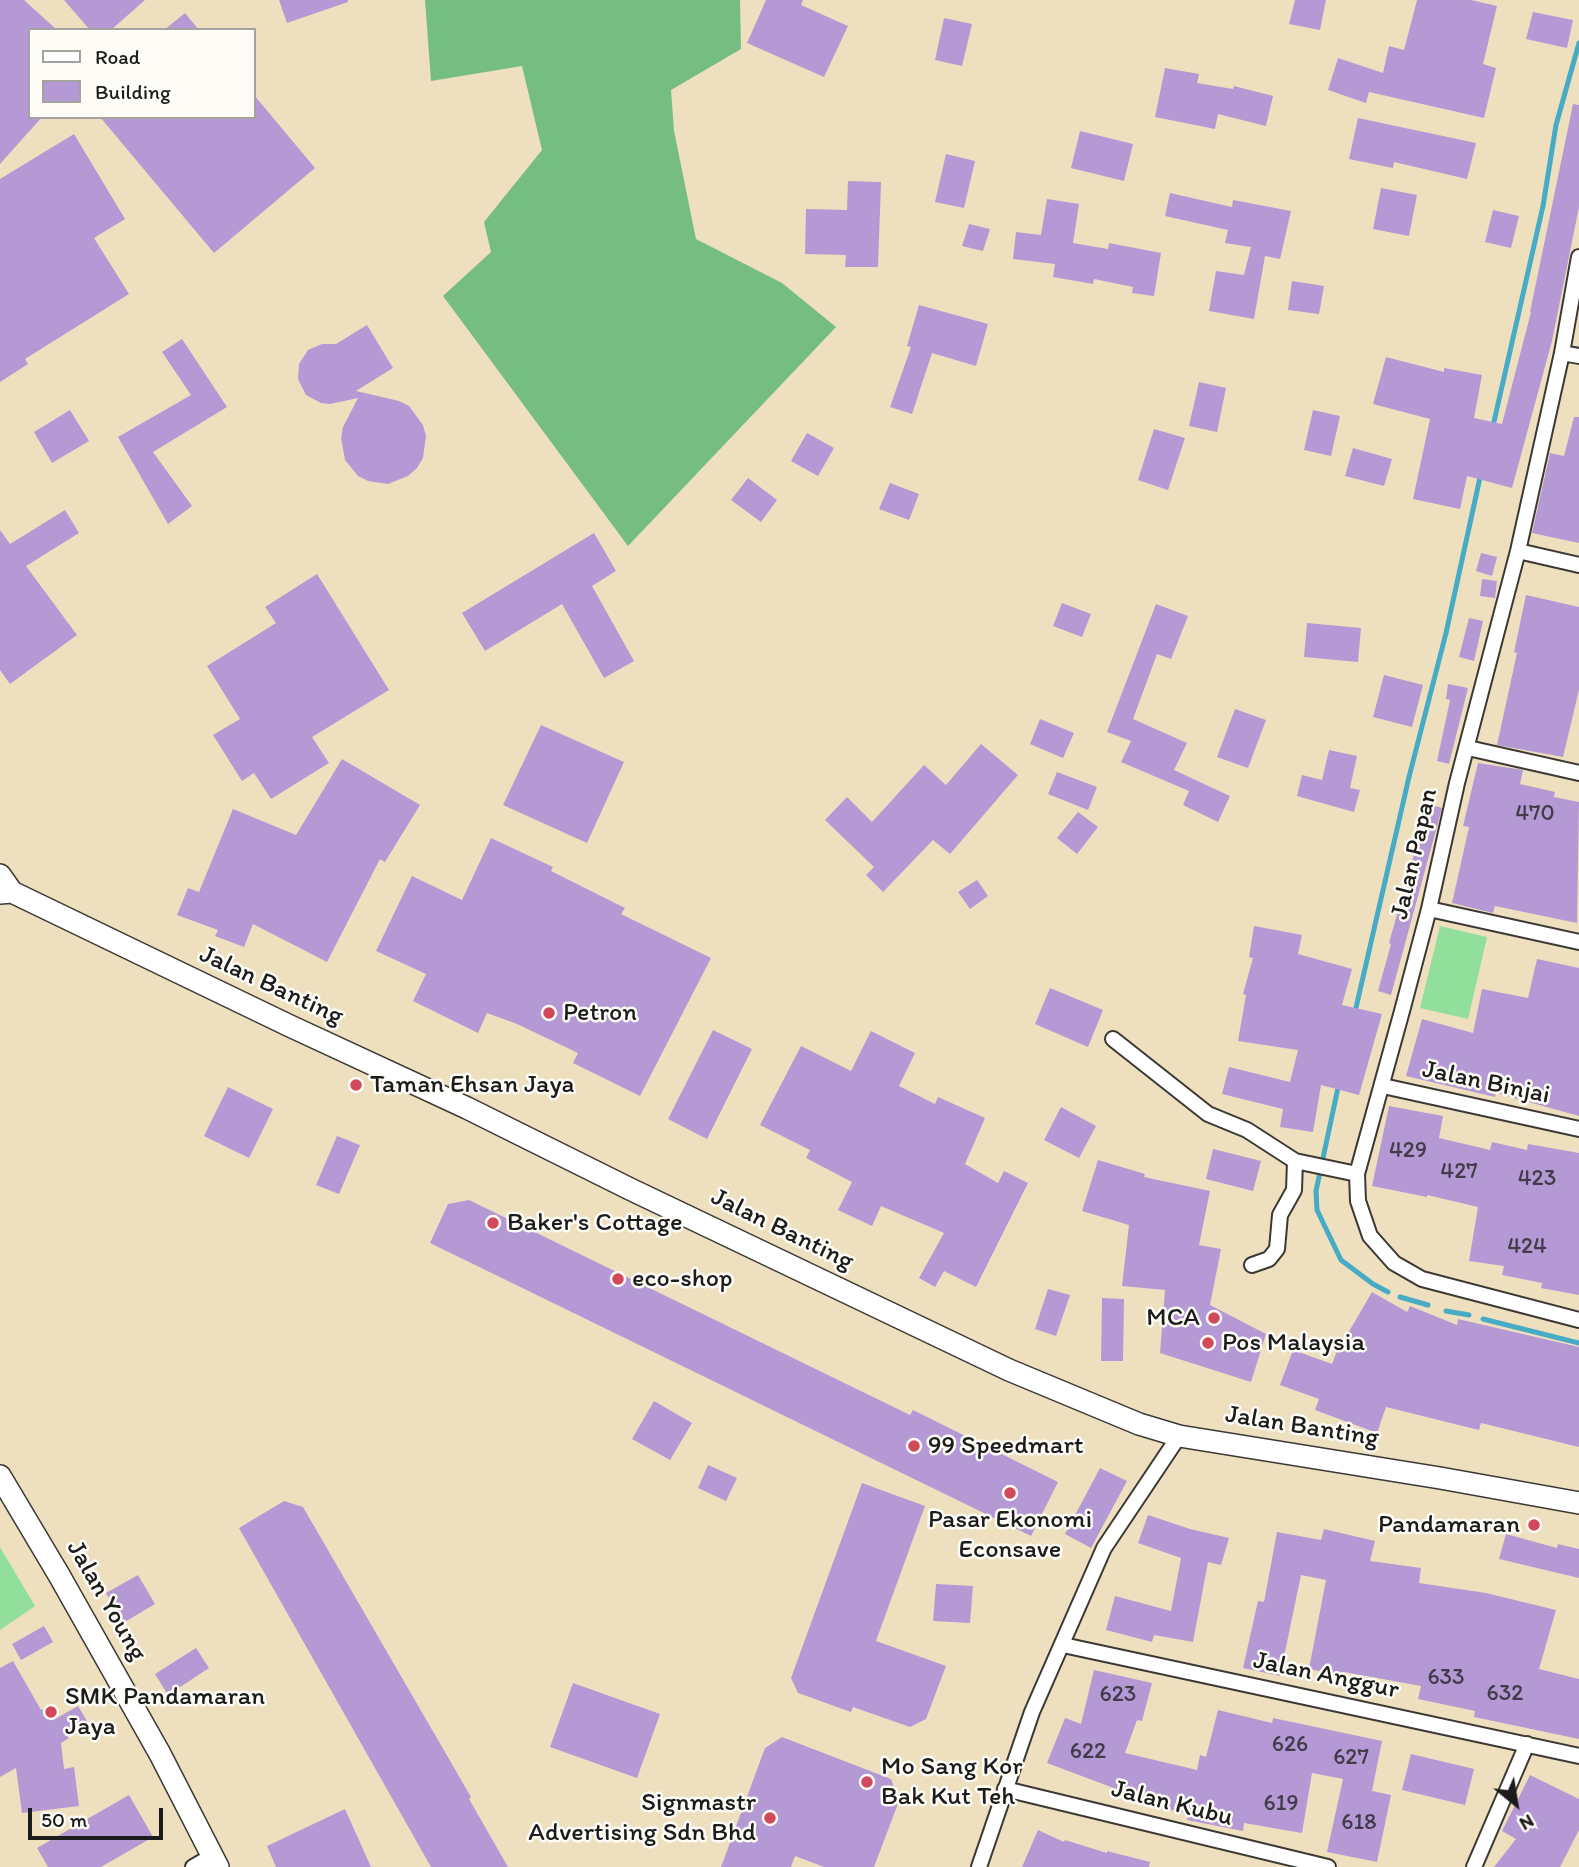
<!DOCTYPE html>
<style>
body{margin:0}
#map{position:relative;width:1579px;height:1867px;overflow:hidden;background:#eee0bf;font-family:Itim,sans-serif}
canvas{display:block}
.legend{position:absolute;left:28px;top:28px;width:228px;height:91px;box-sizing:border-box;background:#fdfcf7;border:2px solid #a3a29f;margin:0;padding:9px 12px;list-style:none;font-size:21px;color:#1c1c1c}
.legend li{display:flex;align-items:center;gap:14px;height:35px}
.legend b{width:35px;border:2px solid #a3a29f}
.north{position:absolute;left:1481px;top:1769px;width:70px;height:70px;-webkit-text-stroke:5px #fdfcf7;paint-order:stroke;rotate:150deg;font-size:19px;font-weight:700;line-height:28px;text-align:center;color:#1c1c1c}
.north::after{content:'';display:block;margin:auto;width:24px;height:32px;background:#1c1c1c;clip-path:polygon(50% 0,100% 100%,50% 72%,0 100%)}
.scale{position:absolute;left:28px;top:1808px;width:135px;height:32px;box-sizing:border-box;border:4px solid #1c1c1c;border-top:0;padding-left:9px;font-size:21px;line-height:24px;white-space:nowrap;color:#1c1c1c;-webkit-text-stroke:5px #fdfcf7;paint-order:stroke}
</style>
<div id="map">
<canvas width="1579" height="1867"></canvas>
<ul class="legend">
<li><b style="height:9px;background:#fff"></b>Road</li>
<li><b style="height:19px;background:#b599d4"></b>Building</li>
</ul>
<div class="north">N</div>
<div class="scale">50 m</div>
</div>
<script>
const c = document.querySelector('canvas').getContext('2d');
c.lineJoin = 'round';
function fillPath(path, color) { c.fillStyle = color; c.fill(path, 'evenodd'); }
const poly = rows => new Path2D(rows.map(r => 'M' + r).join(''));
function trace(path, color, width, dash) { c.strokeStyle = color; c.lineWidth = width; c.lineCap = dash ? 'butt' : 'round'; c.setLineDash(dash || []); c.stroke(path); }
function label(font, color, halo, rows, align = 'center') {
  c.font = font + ' Itim,sans-serif'; c.lineWidth = 5; c.setLineDash([]); c.textBaseline = 'middle'; c.strokeStyle = halo; c.fillStyle = color; for (const [text, x, y, turn = 0] of rows) {
    c.save(); c.translate(x, y); c.rotate((+turn || 0) * Math.PI / 180); c.textAlign = isNaN(turn) ? turn : align; if (halo) c.strokeText(text, 0, 0); c.fillText(text, 0, 0); c.restore();
  }
}
fillPath(poly([
 [1440,926,1487,937,1468,1019,1420,1008],
 [0,1547,35,1606,0,1630]
]), '#92de9b');
fillPath(poly([
 [425,0,740,0,741,49,671,90,674,131,696,239,782,283,836,327,628,546,443,296,491,252,484,222,542,150,522,66,431,81]
]), '#75bd83');
trace(poly([
 [1493,426,1543,206,1556,125,1579,43],
 [1355,1012,1409,777,1446,633,1481,473],
 [1339,1083,1316,1191,1317,1210,1341,1260,1373,1284,1388,1292],
 [1400,1297,1428,1305],
 [1446,1311,1469,1315],
 [1483,1319,1579,1343]
]), '#47abc6', 5);
fillPath(poly([
 [0,0,24,0,57,30,30,30,30,117,42,117,0,164],
 [64,0,145,0,111,30,90,30],
 [279,0,348,0,348,2,287,23],
 [766,0,803,0,801,5,848,26,824,77,747,43],
 [1295,0,1326,0,1320,30,1289,24],
 [1417,0,1471,0,1497,6,1483,64,1496,68,1484,118,1369,92,1366,103,1328,90,1338,58,1383,73,1389,46,1404,50],
 [1533,12,1573,20,1567,48,1526,39],
 [185,13,199,30,164,30],
 [944,18,972,24,962,66,935,60],
 [1165,68,1199,74,1197,83,1233,89,1234,86,1273,96,1266,126,1218,114,1215,129,1155,117],
 [254,95,315,168,214,253,100,117,254,117],
 [1573,104,1579,105,1579,207,1552,341,1512,488,1467,476,1460,509,1413,499,1430,419,1373,404,1386,357,1444,372,1444,368,1482,375,1474,418,1502,424,1531,312,1530,312],
 [1358,118,1476,143,1467,179,1394,162,1393,168,1349,159],
 [1080,131,1133,144,1124,181,1071,168],
 [74,134,125,219,94,238,129,294,25,359,28,364,0,382,0,179],
 [946,154,975,161,964,208,935,202],
 [848,181,881,182,878,267,845,267,846,255,805,254,806,209,847,210],
 [1381,188,1417,195,1409,236,1373,229],
 [1170,193,1232,207,1233,200,1291,211,1280,259,1265,256,1254,319,1209,311,1216,271,1244,275,1251,247,1225,243,1228,230,1165,216],
 [1047,199,1079,204,1073,243,1108,249,1109,243,1161,253,1154,296,1132,293,1133,287,1094,279,1093,284,1053,277,1055,264,1013,259,1016,232,1041,235],
 [1493,210,1519,216,1511,248,1485,242],
 [969,224,990,229,983,251,962,246],
 [1292,281,1324,286,1319,314,1288,310],
 [919,305,988,324,976,366,932,353,912,414,890,407,911,347,907,346],
 [367,325,393,368,356,391,399,401,409,406,423,425,426,436,423,458,417,468,408,476,388,484,368,481,358,476,345,460,341,438,343,427,358,398,330,404,321,403,306,395,298,379,299,364,308,350,322,344,336,344],
 [182,339,227,407,153,452,192,506,168,524,118,437,191,395,162,352],
 [1199,382,1226,388,1217,432,1189,426],
 [70,410,89,441,52,463,34,432],
 [1313,410,1340,416,1331,456,1304,450],
 [1574,417,1579,417,1579,543,1532,533,1550,453,1564,456],
 [1154,429,1185,438,1168,490,1138,480],
 [807,433,834,448,818,476,791,461],
 [1353,448,1392,459,1384,486,1345,476],
 [748,478,777,500,761,522,731,500],
 [890,483,919,494,909,520,879,509],
 [65,510,79,533,26,566,77,635,10,684,0,670,0,530,10,544],
 [594,533,616,571,592,586,634,661,604,678,562,604,485,651,462,613],
 [1481,553,1497,557,1492,576,1476,571],
 [317,574,389,690,312,737,329,763,271,799,254,773,242,781,213,735,240,719,207,666,276,623,265,607],
 [1482,579,1497,581,1495,598,1480,596],
 [1526,595,1579,607,1579,690,1563,757,1497,745,1517,653,1514,652],
 [1062,603,1091,614,1082,637,1053,626],
 [1156,604,1188,616,1171,659,1157,654,1133,719,1187,743,1174,770,1230,796,1218,822,1183,805,1189,791,1121,762,1131,741,1107,732],
 [1469,618,1483,621,1474,661,1459,657],
 [1307,623,1361,628,1358,662,1304,657],
 [1384,675,1423,685,1412,727,1373,717],
 [1448,684,1468,688,1449,764,1437,761,1450,700,1446,699],
 [1235,709,1266,720,1248,768,1217,757],
 [1040,719,1074,733,1063,758,1030,744],
 [541,725,624,762,587,843,503,805],
 [981,744,1018,775,950,854,933,840,883,892,866,875,874,867,825,820,847,797,872,822,924,765,946,785],
 [1329,750,1357,756,1350,788,1360,790,1354,812,1297,796,1302,775,1322,780],
 [342,759,420,805,385,862,380,859,327,962,253,924,244,947,215,936,218,930,177,915,188,888,199,892,233,809,296,835],
 [1478,763,1523,770,1520,784,1555,792,1554,797,1579,802,1577,923,1495,906,1493,913,1452,903,1469,827,1463,826],
 [1057,772,1097,787,1088,810,1048,794],
 [1428,804,1442,808,1391,995,1378,991,1391,944,1389,943],
 [1078,812,1098,827,1077,854,1057,838],
 [491,838,553,867,551,871,625,908,621,914,711,958,640,1096,573,1063,578,1053,517,1024,487,1013,478,1033,413,1001,426,974,376,951,412,876,462,900],
 [977,880,988,896,970,909,958,892],
 [1254,926,1302,935,1298,954,1352,969,1342,1005,1382,1014,1359,1095,1321,1085,1313,1132,1280,1127,1283,1109,1222,1094,1229,1067,1290,1082,1298,1050,1238,1041,1246,995,1243,994,1253,958,1249,957],
 [1537,959,1579,968,1579,1116,1496,1093,1495,1097,1406,1076,1422,1019,1473,1033,1482,989,1528,998],
 [1050,988,1103,1010,1088,1047,1035,1024],
 [713,1030,752,1049,707,1139,668,1119],
 [871,1031,915,1053,899,1086,935,1104,938,1097,985,1118,965,1164,998,1183,1004,1171,1028,1183,976,1287,944,1271,935,1287,919,1278,944,1233,881,1206,872,1226,838,1210,852,1182,806,1158,810,1150,760,1125,801,1046,851,1071],
 [228,1087,273,1109,249,1158,204,1136],
 [1389,1106,1443,1116,1439,1138,1490,1150,1492,1142,1527,1150,1528,1144,1579,1153,1579,1295,1541,1288,1542,1283,1502,1275,1504,1266,1469,1261,1478,1207,1427,1195,1427,1197,1372,1186],
 [1061,1107,1096,1126,1079,1158,1044,1140],
 [337,1136,360,1145,339,1194,316,1185],
 [1213,1149,1261,1161,1253,1191,1206,1179],
 [1098,1160,1145,1174,1144,1177,1210,1191,1199,1245,1221,1249,1210,1305,1266,1334,1251,1382,1160,1353,1165,1290,1122,1286,1129,1225,1082,1211],
 [469,1200,910,1415,913,1410,1058,1482,1031,1536,430,1243,448,1204],
 [1048,1289,1070,1295,1056,1336,1035,1329],
 [1372,1292,1407,1312,1410,1306,1457,1325,1458,1319,1579,1347,1579,1447,1481,1423,1479,1430,1386,1407,1377,1433,1315,1410,1319,1399,1280,1385,1293,1350,1332,1364,1342,1339,1344,1340],
 [1102,1298,1124,1299,1123,1361,1101,1361],
 [654,1401,692,1423,670,1460,632,1439],
 [708,1465,737,1478,726,1501,698,1488],
 [1100,1468,1127,1481,1091,1548,1065,1534],
 [862,1483,925,1506,876,1641,946,1666,926,1719,910,1727,853,1707,851,1712,798,1693,791,1678],
 [284,1501,303,1507,471,1797,469,1799,508,1867,431,1867,239,1528],
 [1148,1515,1190,1529,1229,1538,1221,1565,1208,1562,1193,1642,1154,1635,1152,1642,1106,1630,1115,1596,1171,1611,1181,1558,1138,1543],
 [1324,1529,1375,1541,1370,1561,1421,1568,1419,1583,1486,1593,1556,1610,1539,1669,1579,1679,1579,1739,1474,1717,1475,1711,1418,1699,1421,1686,1344,1672,1343,1676,1309,1669,1326,1580,1301,1575,1280,1676,1243,1668,1258,1601,1264,1602,1277,1532,1321,1540],
 [1506,1534,1557,1548,1558,1544,1579,1549,1579,1578,1499,1559],
 [138,1575,155,1604,123,1623,106,1593],
 [936,1584,973,1586,970,1623,933,1621],
 [44,1626,53,1642,21,1660,12,1644],
 [196,1648,209,1668,168,1695,155,1674],
 [13,1661,41,1710,50,1705,57,1718,78,1706,87,1721,66,1733,69,1738,61,1743,64,1769,74,1767,79,1806,22,1813,16,1768,0,1777,0,1668],
 [1094,1670,1152,1683,1142,1721,1137,1720,1125,1753,1197,1770,1200,1755,1206,1757,1218,1710,1272,1723,1273,1718,1382,1741,1372,1791,1391,1795,1377,1862,1327,1852,1343,1779,1312,1773,1302,1833,1244,1823,1243,1831,1187,1820,1188,1814,1125,1799,1127,1793,1047,1763,1065,1718,1081,1724],
 [573,1683,660,1714,637,1778,550,1747],
 [782,1737,891,1779,899,1801,874,1867,824,1867,795,1856,791,1867,721,1867,765,1748],
 [1411,1754,1474,1769,1465,1805,1402,1790],
 [1530,1775,1579,1799,1579,1830,1560,1867,1494,1867,1516,1839,1502,1831],
 [129,1795,153,1837,101,1867,48,1867,37,1848],
 [345,1809,371,1867,276,1867,267,1846],
 [1038,1830,1064,1842,1065,1840,1107,1853,1107,1851,1150,1862,1149,1867,1022,1867]
]), '#b599d4');
const street = poly([
 [1579,257,1562,353,1518,551,1457,783,1429,909,1402,1011,1357,1174,1358,1201,1370,1236,1394,1263,1422,1279,1579,1320],
 [1562,353,1579,356],
 [1518,551,1579,565],
 [1468,748,1579,773],
 [1429,909,1579,942],
 [1113,1039,1208,1114,1247,1130,1295,1161,1357,1174],
 [1383,1086,1579,1129],
 [1252,1265,1269,1259,1277,1249,1280,1215,1294,1190,1295,1161],
 [1063,1645,1579,1756],
 [1005,1789,1328,1867],
 [193,1867,212,1856],
 [979,1867,1032,1712,1104,1548,1179,1436],
 [1474,1867,1527,1744]
]);
const secondary = poly([
 [0,875,12,892],
 [0,893,12,892,290,1026,467,1108,630,1189,1009,1370,1139,1424,1179,1436,1440,1478,1579,1503],
 [0,1476,59,1575,160,1754,218,1867]
]);
trace(street, '#3c3934', 18);
trace(secondary, '#3c3934', 24);
trace(street, '#fff', 14);
trace(secondary, '#fff', 21);
for (const [x, y, r, color] of [
 [549,1013,7,"#d1495b"],
 [356,1085,7,"#d1495b"],
 [493,1223,7,"#d1495b"],
 [618,1279,7,"#d1495b"],
 [1214,1318,7,"#d1495b"],
 [1208,1343,7,"#d1495b"],
 [914,1446,7,"#d1495b"],
 [1010,1493,7,"#d1495b"],
 [1534,1525,7,"#d1495b"],
 [51,1712,7,"#d1495b"],
 [867,1782,7,"#d1495b"],
 [770,1818,7,"#d1495b"]
]) { const dot = new Path2D(); dot.arc(x, y, r, 0, 2 * Math.PI); c.fillStyle = color; c.fill(dot); trace(dot, '#fdfcf7', 2.5); }
label('23px', '#423b4a', null, [
 ["470",1535,814],
 ["429",1408,1151],
 ["427",1459,1172],
 ["423",1537,1179],
 ["424",1527,1247],
 ["633",1446,1678],
 ["632",1505,1694],
 ["623",1118,1695],
 ["626",1290,1745],
 ["622",1088,1752],
 ["627",1351,1758],
 ["619",1281,1804],
 ["618",1359,1823]
]);
label('26px', '#1c1c1c', '#fdfcf7', [
 ["Jalan Papan",1415,854,-77],
 ["Jalan Banting",271,986,25],
 ["Jalan Binjai",1486,1083,12],
 ["Jalan Banting",782,1230,26],
 ["Jalan Banting",1302,1427,9],
 ["Jalan Young",106,1601,60],
 ["Jalan Anggur",1326,1676,12],
 ["Jalan Kubu",1172,1804,14]
]);
label('26px', '#1c1c1c', '#fdfcf7', [
 ["Petron",563,1013],
 ["Taman Ehsan Jaya",370,1085],
 ["Baker's Cottage",507,1223],
 ["eco-shop",632,1279],
 ["MCA",1200,1318,"right"],
 ["Pos Malaysia",1222,1343],
 ["99 Speedmart",928,1446],
 ["Pasar Ekonomi",1010,1520,"center"],
 ["Econsave",1010,1550,"center"],
 ["Pandamaran",1520,1525,"right"],
 ["SMK Pandamaran",65,1697],
 ["Jaya",65,1727],
 ["Mo Sang Kor",881,1767],
 ["Bak Kut Teh",881,1797],
 ["Signmastr",756,1803,"right"],
 ["Advertising Sdn Bhd",756,1833,"right"]
], 'left');
</script>
